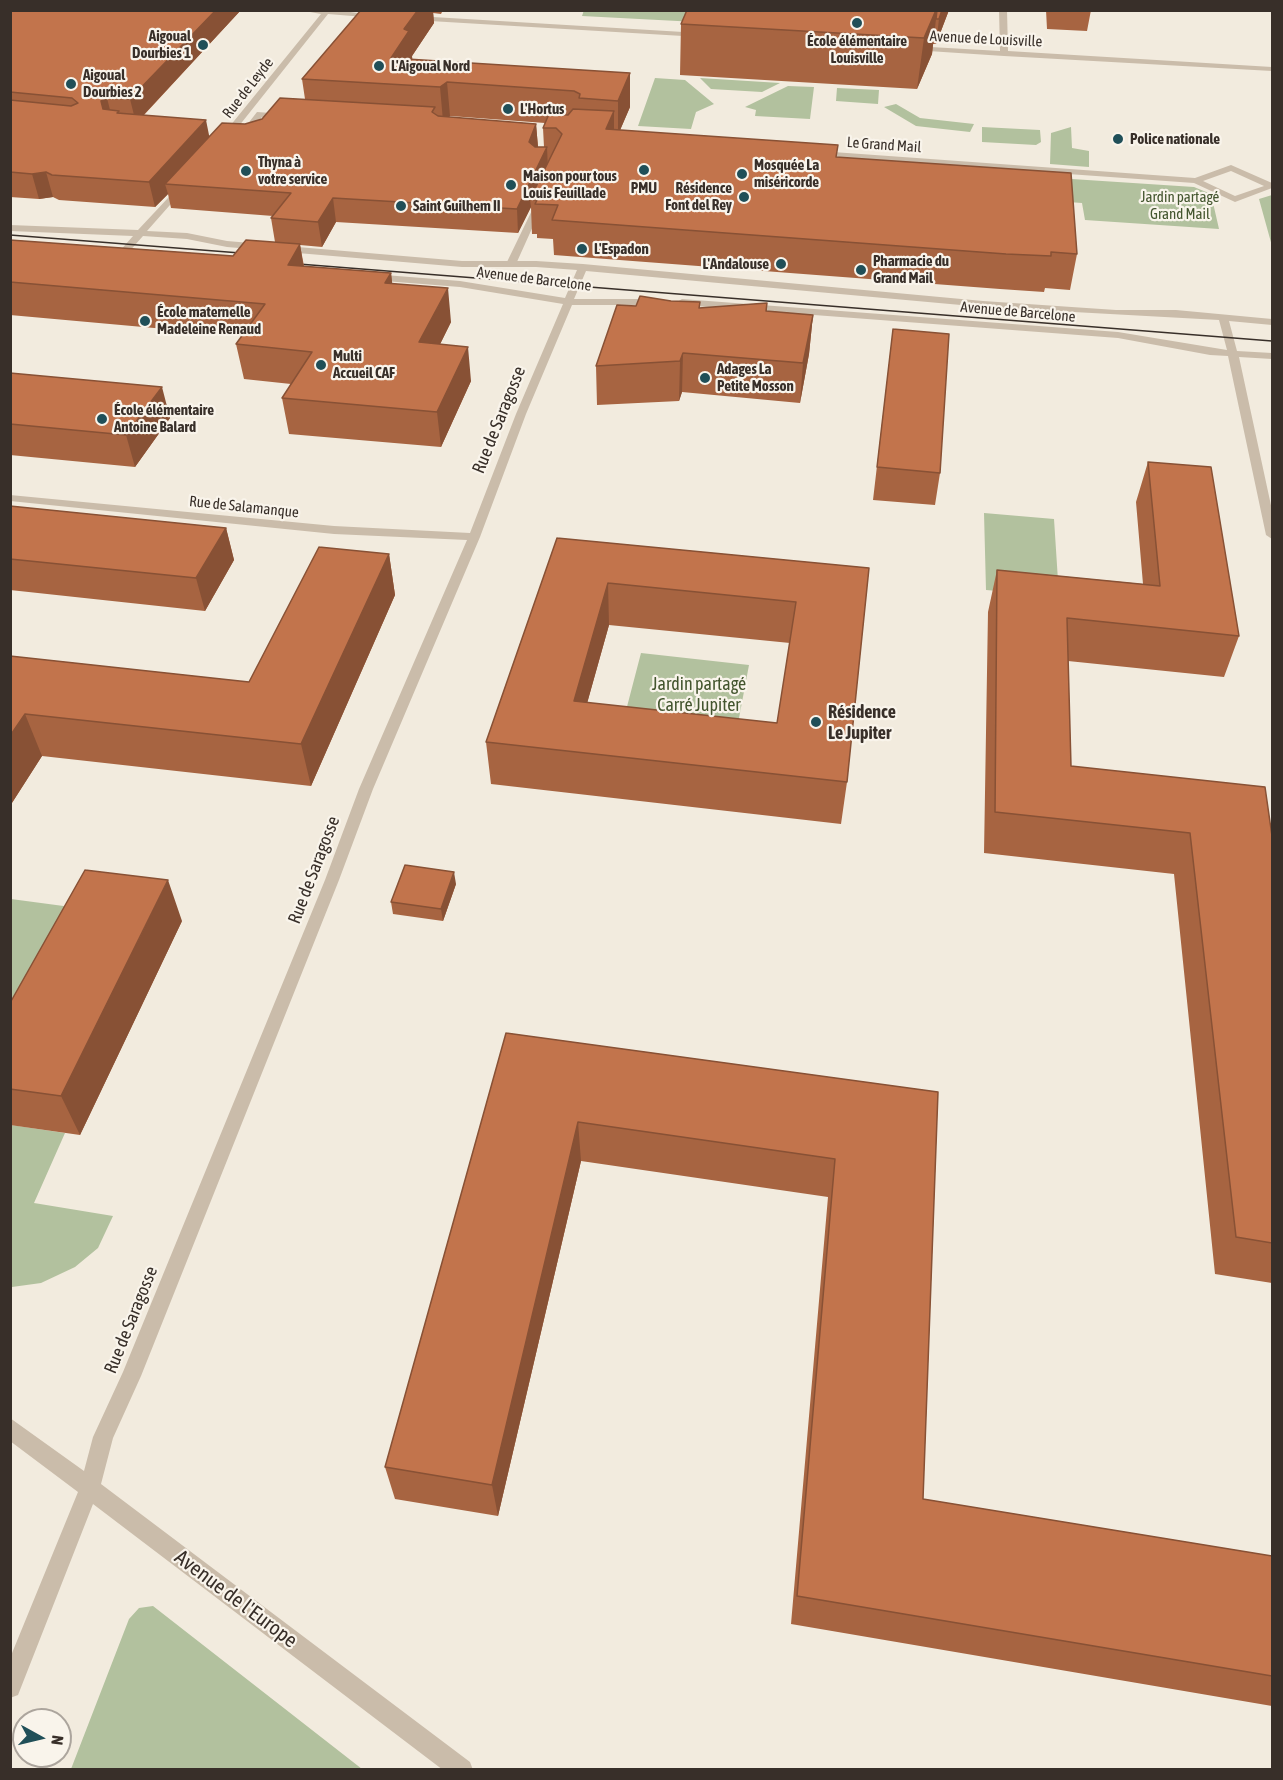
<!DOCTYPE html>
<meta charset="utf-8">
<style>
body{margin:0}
#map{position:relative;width:1283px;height:1780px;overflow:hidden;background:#f2ebde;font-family:"Asap Condensed",sans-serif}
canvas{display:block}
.frame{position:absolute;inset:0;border:12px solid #382f29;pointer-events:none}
.north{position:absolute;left:12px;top:1708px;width:60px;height:60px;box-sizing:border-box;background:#f9f4eb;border:2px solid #aca59d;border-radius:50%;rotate:98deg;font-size:16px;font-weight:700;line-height:24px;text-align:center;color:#382f29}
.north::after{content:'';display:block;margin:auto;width:21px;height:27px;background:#204f58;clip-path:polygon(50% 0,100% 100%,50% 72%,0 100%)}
</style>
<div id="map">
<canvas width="1283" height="1780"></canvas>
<div class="frame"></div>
<div class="north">N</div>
</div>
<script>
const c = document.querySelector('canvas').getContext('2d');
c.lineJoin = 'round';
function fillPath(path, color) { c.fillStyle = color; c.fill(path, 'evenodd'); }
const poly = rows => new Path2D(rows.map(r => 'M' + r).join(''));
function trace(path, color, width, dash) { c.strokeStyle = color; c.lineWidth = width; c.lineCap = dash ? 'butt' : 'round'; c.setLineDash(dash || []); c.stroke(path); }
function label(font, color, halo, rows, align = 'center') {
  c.font = font + ' "Asap Condensed",sans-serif'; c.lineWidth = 4.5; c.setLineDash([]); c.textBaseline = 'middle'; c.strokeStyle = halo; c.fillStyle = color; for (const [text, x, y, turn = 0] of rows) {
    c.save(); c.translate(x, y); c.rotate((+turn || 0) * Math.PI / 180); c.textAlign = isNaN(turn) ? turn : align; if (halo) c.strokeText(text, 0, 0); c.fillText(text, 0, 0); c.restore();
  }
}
fillPath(poly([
 [584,10,740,11,735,24,582,16],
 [655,78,685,80,714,104,696,112,691,129,638,126],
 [700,78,780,83,762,92,711,89],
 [788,86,814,87,810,119,755,116,756,110,745,107],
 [837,88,879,90,878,104,836,101],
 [896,104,920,118,974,124,970,132,916,126,884,107],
 [982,127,1040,130,1041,142,1036,145,982,142],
 [1071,127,1072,148,1089,151,1089,167,1050,164,1051,133],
 [1026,176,1194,187,1211,194,1219,229,1085,220,1082,203,1041,200],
 [1272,195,1272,246,1259,199],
 [984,513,1054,519,1059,596,986,590],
 [641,653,749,665,736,734,623,722],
 [11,899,101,911,11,1043],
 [11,1125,65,1133,34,1203,113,1216,98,1248,75,1267,41,1283,12,1287],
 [153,1606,362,1769,71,1769,129,1619,139,1608]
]), '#b2c19e');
fillPath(poly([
 [257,112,285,114,289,116,285,118,262,117,250,132,244,132,243,130,257,112],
 [819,151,1195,178,1231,165,1272,183,1272,188,1235,202,1194,183,816,156,815,154,819,151],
 [1231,171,1264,186,1235,196,1203,181,1231,171],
 [536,202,543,204,516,264,508,266,506,264,536,202]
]), '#cabcaa');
fillPath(poly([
 [299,10,335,10,381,16,377,18,328,14,227,141,221,141,221,137,321,14,299,10],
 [999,10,1007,10,1008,51,1272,67,1272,71,1004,56,913,50,909,48,913,46,1000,51,999,10],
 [416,16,700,33,704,35,700,37,413,20,416,16],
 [182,183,186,186,185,188,147,231,187,233,227,241,462,261,536,261,583,264,983,301,1116,310,1176,310,1272,319,1272,325,1229,321,1237,351,1272,353,1272,359,1239,357,1272,510,1272,539,1266,535,1228,356,1210,355,1118,338,682,305,677,302,682,299,1118,332,1227,350,1219,320,983,307,586,271,574,299,658,299,663,302,658,305,572,305,526,414,480,537,373,789,339,880,141,1376,113,1438,101,1484,470,1762,473,1770,443,1770,93,1504,18,1695,10,1698,10,1658,78,1492,10,1441,10,1418,84,1471,93,1437,123,1372,325,880,359,789,467,540,334,534,10,501,10,495,334,526,470,533,516,414,563,304,460,287,372,280,367,277,372,274,460,281,565,298,577,270,536,267,462,267,227,247,187,239,143,236,119,263,116,264,111,261,133,236,10,231,10,225,138,230,182,183]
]), '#cabcaa');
trace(poly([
 [10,235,253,254],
 [286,263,1272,341]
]), '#382f29', 1.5);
fillPath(poly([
 [10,10,241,10,144,115,210,136,262,119,305,99,302,79,361,10,443,10,441,14,433,13,434,23,412,56,412,60,630,73,630,107,620,130,837,158,1077,254,1070,290,1045,288,1044,292,1000,289,554,255,553,239,537,238,537,234,532,234,531,207,518,233,336,222,322,247,300,245,304,266,391,273,392,283,451,322,440,344,471,381,441,447,289,434,282,398,291,384,244,379,236,344,243,336,10,315,10,240,233,256,275,242,271,218,273,216,171,208,168,194,155,207,59,200,53,197,39,199,10,197],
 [450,116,545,123,543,128,544,147,538,147,536,124,449,117],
 [949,10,936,44,933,44,932,54,917,89,680,75,681,24],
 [1046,10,1091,10,1087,31,1047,29],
 [671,301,700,302,700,308,767,303,767,311,813,315,809,354,800,403,682,392,679,401,597,405,596,366,636,306],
 [893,329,940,473,935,505,873,500],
 [10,373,170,418,135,467,10,455],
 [1148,462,1239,636,1224,677,1068,661,1071,766,1272,836,1272,1283,1215,1274,1174,874,984,853,988,612,997,570,1143,584,1136,502],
 [10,506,226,528,234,560,205,611,10,590],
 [557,538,869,568,847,782,841,824,491,784,486,742],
 [609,625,790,643,777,723,587,703],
 [389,554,395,595,311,786,42,756,10,806,10,656,249,682],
 [456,884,443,921,393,914,391,902],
 [182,921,80,1135,10,1125,10,1003],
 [506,1033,938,1092,923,1499,1272,1556,1272,1706,791,1624,828,1197,581,1161,498,1516,395,1499,385,1467]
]), '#a76441');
fillPath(poly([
 [216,10,241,10,136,123,130,99],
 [418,10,433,10,434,23,412,56,413,64,391,58,404,29],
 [936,10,937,10,932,54,917,89,924,38],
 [942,10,949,10,936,44,939,19],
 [630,73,630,107,618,135,618,101],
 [447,82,450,116,443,121,440,87],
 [107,98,113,122,103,109,101,101],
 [614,111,614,144,606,129],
 [206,120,211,145,165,184,168,194,155,207,149,182],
 [536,124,538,147,530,166,529,142],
 [547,147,548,170,530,199,531,207,518,233,517,209],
 [46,172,53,197,39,199,32,174],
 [333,198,336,222,322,247,318,222],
 [300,244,305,277,288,265],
 [391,273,395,307,385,283],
 [448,288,451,322,424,377,419,342],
 [813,315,809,354,800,403,803,363],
 [468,347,471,381,441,447,437,412],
 [683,353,682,392,679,401,680,361],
 [162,387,170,418,135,467,126,435],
 [226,528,234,560,205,611,196,578],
 [389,554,395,595,311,786,301,744],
 [608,583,609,625,576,743,574,701],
 [25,714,42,756,10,806,10,736],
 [454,872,456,884,443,921,441,909],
 [168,880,182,921,80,1135,61,1096],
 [578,1122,581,1161,498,1516,492,1485]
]), '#885135');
const building = poly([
 [10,10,216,10,130,99,107,98,101,101,103,109,119,111,117,113,206,120,149,182,52,175,46,172,32,174,10,172,10,100,71,106,78,103,72,98,10,92,10,10],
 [361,10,418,10,404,29,409,31,391,58,630,73,618,101,579,98,580,94,574,91,447,82,440,87,302,79,361,10],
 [687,10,936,10,924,38,681,24,687,10],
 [937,10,942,10,939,19,936,19,937,10],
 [280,98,435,107,432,112,438,116,536,124,529,142,535,147,547,147,517,209,333,198,318,222,271,218,291,193,165,184,222,123,245,124,262,119,280,98],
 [573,109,614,111,606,129,838,145,836,157,1071,173,1077,254,1051,252,1051,256,1006,254,552,220,558,205,535,204,537,200,530,199,562,134,556,128,543,128,549,114,568,115,573,109],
 [10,240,233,256,246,240,300,244,288,265,391,273,385,283,448,288,419,342,468,347,437,412,282,398,312,352,236,344,265,304,10,282,10,240],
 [640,296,671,301,700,302,699,308,767,303,766,311,813,315,803,363,683,353,680,361,596,366,617,305,636,306,640,296],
 [893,329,949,334,940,473,877,467,893,329],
 [10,373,162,387,126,435,10,424,10,373],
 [1148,462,1211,467,1239,636,1067,618,1071,766,1265,787,1272,836,1272,1243,1236,1237,1190,833,995,812,997,570,1160,586,1148,462],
 [10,506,226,528,196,578,10,559,10,506],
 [557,538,869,568,847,782,486,742,557,538],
 [608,583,796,602,777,723,574,701,608,583],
 [319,547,389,554,301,744,25,714,10,736,10,656,249,682,319,547],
 [405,865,454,872,441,909,391,902,405,865],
 [85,870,168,880,61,1096,10,1089,10,1003,85,870],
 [506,1033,938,1092,923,1499,1272,1556,1272,1676,797,1596,835,1159,578,1122,492,1485,385,1467,506,1033]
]);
fillPath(building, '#c2744c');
trace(building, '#885135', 1.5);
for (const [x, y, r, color] of [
 [857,23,6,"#204f58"],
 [203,45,6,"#204f58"],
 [379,66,6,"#204f58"],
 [71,84,6,"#204f58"],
 [508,109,6,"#204f58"],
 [1118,139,6,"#204f58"],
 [644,170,6,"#204f58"],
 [246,171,6,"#204f58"],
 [742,174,6,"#204f58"],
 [511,185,6,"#204f58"],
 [744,197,6,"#204f58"],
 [401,206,6,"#204f58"],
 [582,249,6,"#204f58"],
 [781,264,6,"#204f58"],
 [861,270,6,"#204f58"],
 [145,321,6,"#204f58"],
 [321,365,6,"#204f58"],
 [705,378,6,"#204f58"],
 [102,419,6,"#204f58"],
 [816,722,6,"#204f58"]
]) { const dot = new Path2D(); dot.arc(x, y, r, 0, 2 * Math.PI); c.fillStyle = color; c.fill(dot); trace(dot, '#f9f4eb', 2); }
label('bold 15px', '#382f29', '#f9f4eb', [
 ["Aigoual",191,36,"right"],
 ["Dourbies 1",191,53,"right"],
 ["École élémentaire",857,41,"center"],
 ["Louisville",857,58,"center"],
 ["L'Aigoual Nord",391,66],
 ["Aigoual",83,75],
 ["Dourbies 2",83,92],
 ["L'Hortus",520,109],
 ["Police nationale",1130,139],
 ["Thyna à",258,162],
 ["votre service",258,179],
 ["Mosquée La",754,165],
 ["miséricorde",754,182],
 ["Maison pour tous",523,176],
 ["Louis Feuillade",523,193],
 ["PMU",644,188,"center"],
 ["Résidence",732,188,"right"],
 ["Font del Rey",732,205,"right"],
 ["Saint Guilhem II",413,206],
 ["L'Espadon",594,249],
 ["Pharmacie du",873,261],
 ["Grand Mail",873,278],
 ["L'Andalouse",769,264,"right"],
 ["École maternelle",157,312],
 ["Madeleine Renaud",157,329],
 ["Multi",333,356],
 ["Accueil CAF",333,373],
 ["Adages La",717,369],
 ["Petite Mosson",717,386],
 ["École élémentaire",114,410],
 ["Antoine Balard",114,427]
], 'left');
label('15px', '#382f29', '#f9f4eb', [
 ["Avenue de Louisville",986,39,3],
 ["Rue de Leyde",248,88,-52],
 ["Le Grand Mail",884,145,4],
 ["Avenue de Barcelone",534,279,7],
 ["Avenue de Barcelone",1018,312,5],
 ["Rue de Salamanque",244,507,6]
]);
label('15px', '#43552e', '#f9f4eb', [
 ["Jardin partagé",1180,197],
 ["Grand Mail",1180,214]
]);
label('18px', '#382f29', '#f9f4eb', [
 ["Rue de Saragosse",499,420,-68],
 ["Rue de Saragosse",314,870,-69],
 ["Rue de Saragosse",131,1320,-68]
]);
label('18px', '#43552e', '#f9f4eb', [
 ["Jardin partagé",699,684],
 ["Carré Jupiter",699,705]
]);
label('bold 18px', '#382f29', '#f9f4eb', [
 ["Résidence",828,712],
 ["Le Jupiter",828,733]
], 'left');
label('21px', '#382f29', '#f9f4eb', [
 ["Avenue de l'Europe",236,1599,37]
]);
</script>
